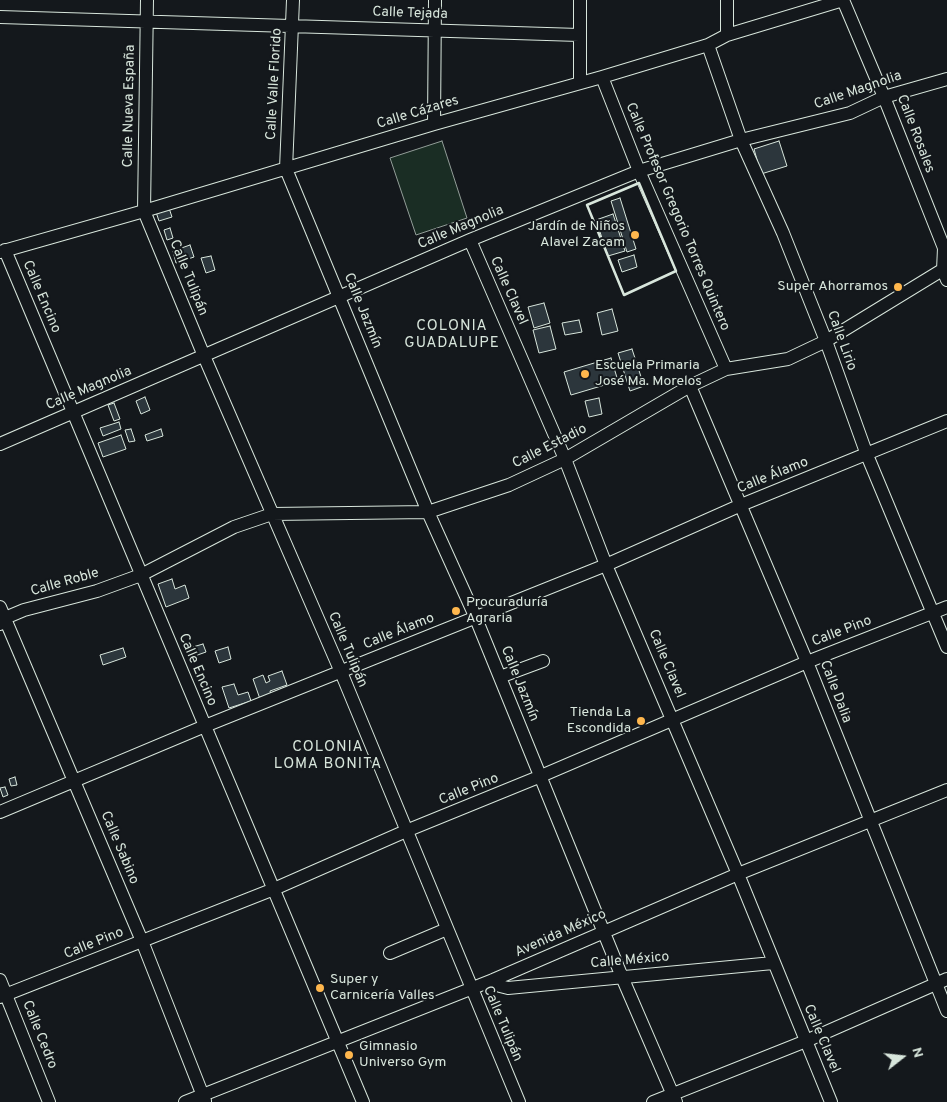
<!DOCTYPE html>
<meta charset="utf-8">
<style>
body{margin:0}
#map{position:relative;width:947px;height:1102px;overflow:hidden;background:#14181c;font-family:Overpass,sans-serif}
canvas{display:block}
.north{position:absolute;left:877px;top:1032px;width:50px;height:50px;-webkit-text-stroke:4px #14181c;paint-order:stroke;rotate:74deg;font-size:14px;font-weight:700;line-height:20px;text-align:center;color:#d8e6dc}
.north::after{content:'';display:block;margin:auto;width:18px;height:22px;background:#d8e6dc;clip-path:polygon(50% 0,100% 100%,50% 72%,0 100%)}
</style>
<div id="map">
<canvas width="947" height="1102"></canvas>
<div class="north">N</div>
</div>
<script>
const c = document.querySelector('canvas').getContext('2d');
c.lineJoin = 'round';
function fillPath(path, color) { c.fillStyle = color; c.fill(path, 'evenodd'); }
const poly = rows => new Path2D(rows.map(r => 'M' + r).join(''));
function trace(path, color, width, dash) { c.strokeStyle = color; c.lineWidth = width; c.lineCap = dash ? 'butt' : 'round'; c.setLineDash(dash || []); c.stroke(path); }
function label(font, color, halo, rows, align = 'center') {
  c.font = font + ' Overpass,sans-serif'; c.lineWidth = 4; c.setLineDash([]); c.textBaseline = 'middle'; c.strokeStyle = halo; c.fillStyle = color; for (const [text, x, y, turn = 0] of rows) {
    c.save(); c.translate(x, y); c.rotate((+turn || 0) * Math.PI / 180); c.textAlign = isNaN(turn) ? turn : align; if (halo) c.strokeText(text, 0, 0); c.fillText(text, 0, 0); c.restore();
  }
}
const green = poly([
 [442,141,467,218,416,235,390,158,442,141]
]);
fillPath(green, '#1a2d24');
trace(green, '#939e99', 1);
const building = poly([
 [779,141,787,166,761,174,754,149,779,141],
 [620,198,636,249,627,252,611,201,620,198],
 [169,208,172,217,159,221,156,212,169,208],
 [613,214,625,251,608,256,596,220,613,214],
 [170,228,173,238,167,240,164,230,170,228],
 [190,245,194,257,176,263,173,251,190,245],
 [634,255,637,267,622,272,618,260,634,255],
 [211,256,215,270,206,273,201,258,211,256],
 [544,303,550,323,534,328,528,307,544,303],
 [612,309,618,331,602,335,597,313,612,309],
 [579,320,582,332,565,335,562,323,579,320],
 [550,326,556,349,539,353,533,330,550,326],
 [632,349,644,386,630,391,618,353,632,349],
 [611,358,618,381,571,395,564,372,611,358],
 [145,397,150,410,141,414,136,401,145,397],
 [599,398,602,414,589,417,585,401,599,398],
 [114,403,120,419,114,421,108,405,114,403],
 [119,422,121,429,103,436,100,428,119,422],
 [131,429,135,441,129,442,125,430,131,429],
 [161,429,163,436,147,441,145,435,161,429],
 [121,435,126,449,103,457,98,443,121,435],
 [172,579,175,589,185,585,189,598,166,607,158,584,172,579],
 [203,644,206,652,189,658,186,649,203,644],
 [228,647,231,659,219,663,215,651,228,647],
 [123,648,126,657,103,665,100,655,123,648],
 [282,671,287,685,270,691,271,695,260,699,253,679,263,675,266,683,270,681,268,676,282,671],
 [234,684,238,695,248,692,251,701,229,708,222,687,234,684],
 [15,777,17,785,11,786,9,779,15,777],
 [5,787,8,795,3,797,0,788,5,787]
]);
fillPath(building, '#2c363c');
trace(building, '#d8e6dc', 1);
const minor = poly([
 [147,0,144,211,204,356,341,672,519,1102],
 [293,0,286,169,428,512,475,616,622,977,676,1102],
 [580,0,580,82],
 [843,0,884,97,944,248,943,270,947,280],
 [0,17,579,35],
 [727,35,727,0],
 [708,45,741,140,783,233,826,341,867,455,947,647],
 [602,77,639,171,726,369],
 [434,124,435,0],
 [470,240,565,459,606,565,738,874,831,1102],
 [5,250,363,1102],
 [0,252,144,211,434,124,602,77,708,45,727,35,843,0],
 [690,386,807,662,947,1011],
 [0,444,470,240,639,171,741,140,850,113,884,97,947,79],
 [0,607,142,941,205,1101],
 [0,624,5,618,24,610,97,591,141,575,234,527,272,514,428,512,509,485,565,459,690,386,726,369,788,359,826,341,947,267],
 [500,677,543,661],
 [0,812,205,726,606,565,741,505,947,421],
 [390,953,447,929],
 [0,980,49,1102],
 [493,980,500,986,508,988,773,963],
 [0,997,274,889,406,831,541,776,807,662,947,607],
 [185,1102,493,980,738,874,947,790],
 [653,1102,806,1041,947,979]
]);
trace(minor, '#d8e6dc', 14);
trace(minor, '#14181c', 12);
trace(poly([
 [639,183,676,271,624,295,587,205,639,183]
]), '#d8e6dc', 2.5);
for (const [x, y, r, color] of [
 [635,235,5,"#ffb74d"],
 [898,287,5,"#ffb74d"],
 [585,374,5,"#ffb74d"],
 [456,611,5,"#ffb74d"],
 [641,721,5,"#ffb74d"],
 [320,988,5,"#ffb74d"],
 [349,1055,5,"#ffb74d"]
]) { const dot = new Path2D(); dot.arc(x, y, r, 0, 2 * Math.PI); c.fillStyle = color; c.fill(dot); trace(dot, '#14181c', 2); }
label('14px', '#d8e6dc', '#14181c', [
 ["Calle Tejada",410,14,2],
 ["Calle Valle Florido",275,84,-87],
 ["Calle Magnolia",858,91,-19],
 ["Calle Nueva España",130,106,-89],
 ["Calle Cázares",418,113,-17],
 ["Calle Rosales",915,134,69],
 ["Calle Profesor Gregorio Torres Quintero",677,217,67],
 ["Calle Magnolia",461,228,-23],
 ["Calle Tulipán",188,278,68],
 ["Calle Clavel",508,291,66],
 ["Calle Encino",41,297,67],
 ["Calle Jazmín",362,311,68],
 ["Calle Lirio",841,341,70],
 ["Calle Magnolia",89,389,-23],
 ["Calle Estadio",550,447,-27],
 ["Calle Álamo",773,476,-22],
 ["Calle Roble",65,583,-16],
 ["Calle Álamo",399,632,-22],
 ["Calle Pino",842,632,-21],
 ["Calle Tulipán",347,650,67],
 ["Calle Clavel",666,664,67],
 ["Calle Encino",197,670,67],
 ["Calle Jazmín",519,684,68],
 ["Calle Dalia",835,692,69],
 ["Calle Pino",469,790,-22],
 ["Calle Sabino",119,848,67],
 ["Avenida México",561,934,-24],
 ["Calle Pino",94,944,-22],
 ["Calle México",630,961,-5],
 ["Calle Tulipán",502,1024,67],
 ["Calle Cedro",39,1035,68],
 ["Calle Clavel",821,1039,67]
]);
label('14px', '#d8e6dc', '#14181c', [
 ["Jardín de Niños",625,227,"right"],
 ["Alavel Zacam",625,243,"right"],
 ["Super Ahorramos",888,287,"right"],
 ["Escuela Primaria",595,366],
 ["José Ma. Morelos",595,382],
 ["Procuraduría",466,603],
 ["Agraria",466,619],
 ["Tienda La",631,713,"right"],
 ["Escondida",631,729,"right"],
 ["Super y",330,980],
 ["Carnicería Valles",330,996],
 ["Gimnasio",359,1047],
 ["Universo Gym",359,1063]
], 'left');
c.letterSpacing = '1px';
label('15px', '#d8e6dc', '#14181c', [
 ["COLONIA",452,327],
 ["GUADALUPE",452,344],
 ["COLONIA",328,748],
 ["LOMA BONITA",328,765]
]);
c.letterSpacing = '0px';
</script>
